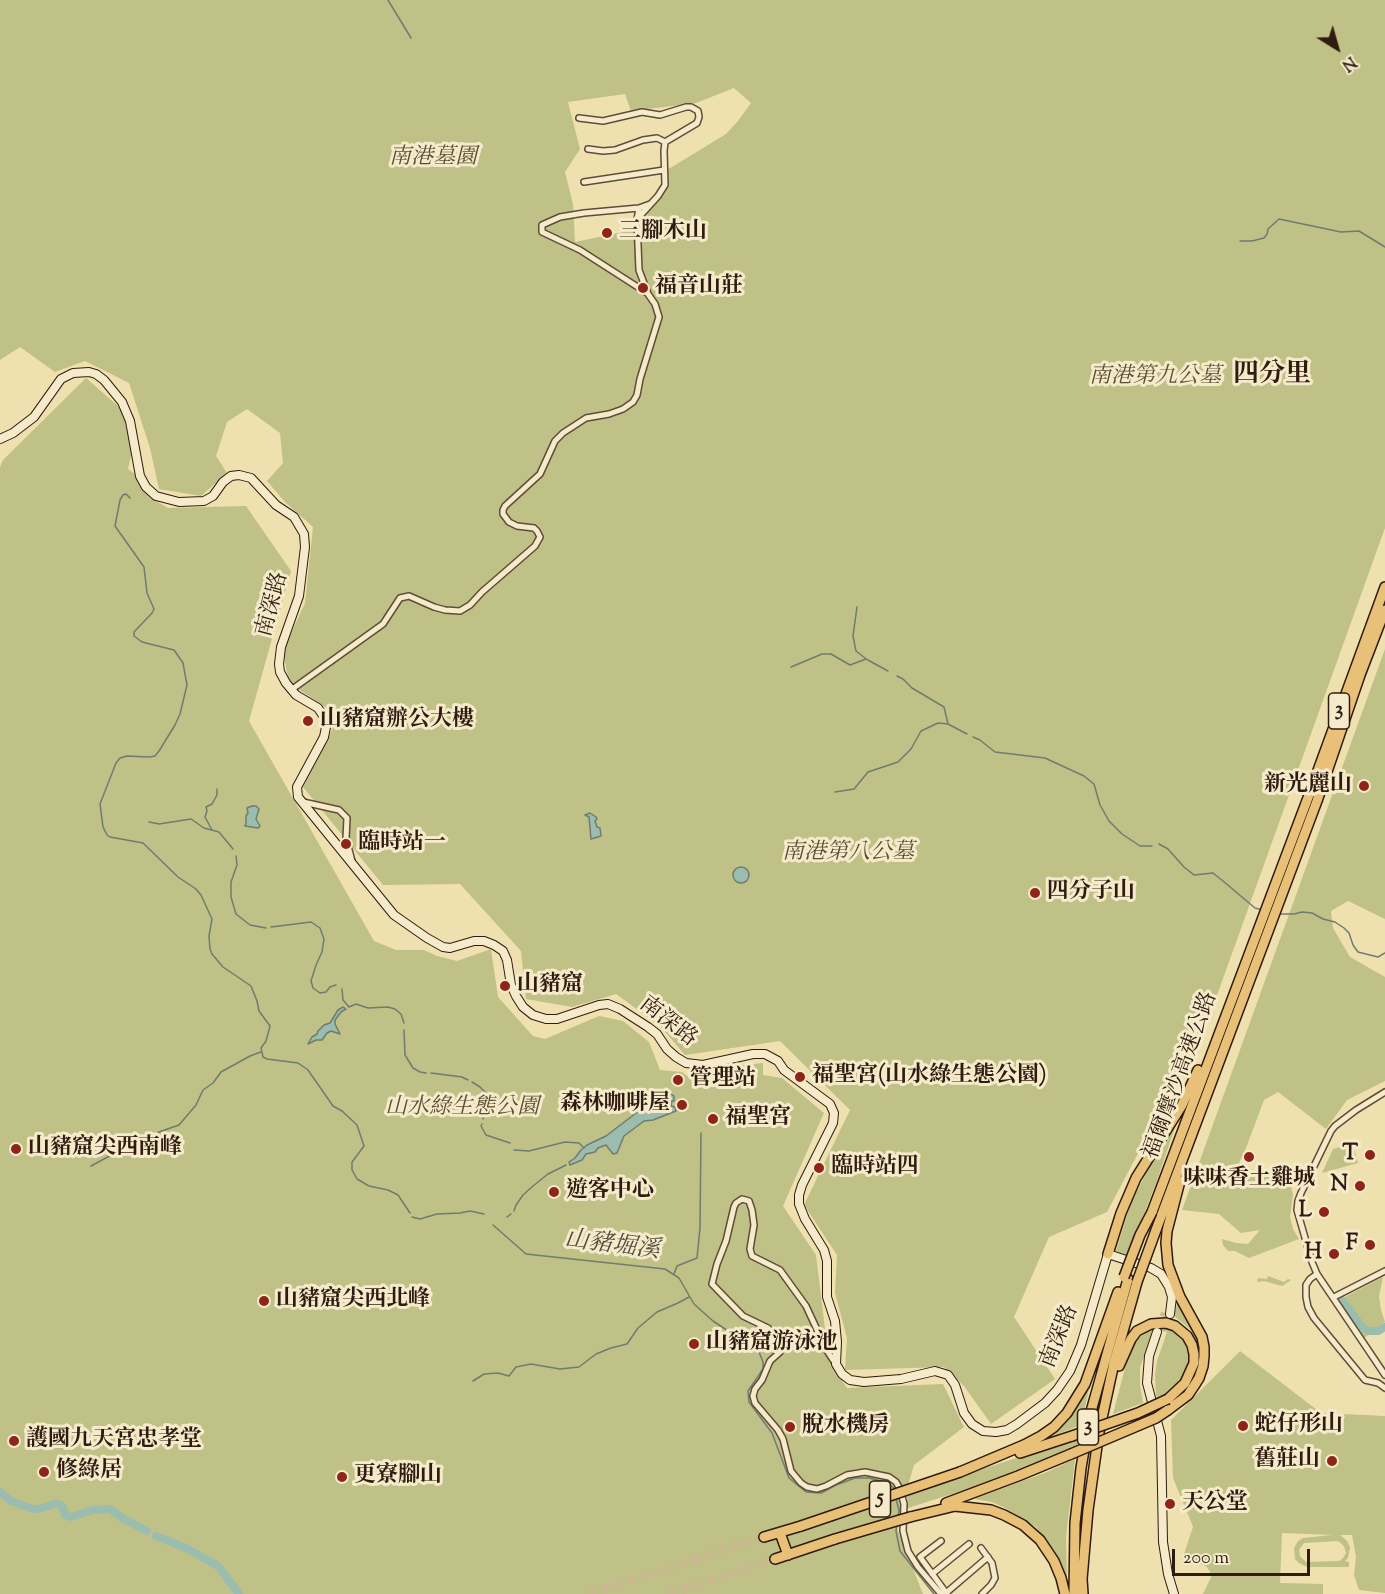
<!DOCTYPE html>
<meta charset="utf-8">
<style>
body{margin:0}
#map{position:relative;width:1385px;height:1594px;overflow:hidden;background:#efe0af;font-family:"Sorts Mill Goudy",serif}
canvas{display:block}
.north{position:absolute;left:1307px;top:18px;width:60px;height:60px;-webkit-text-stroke:4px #f5ebcb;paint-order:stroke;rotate:143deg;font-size:16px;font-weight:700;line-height:24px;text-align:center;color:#301b10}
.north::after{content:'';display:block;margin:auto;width:21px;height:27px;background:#301b10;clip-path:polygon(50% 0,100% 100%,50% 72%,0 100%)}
.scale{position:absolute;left:1172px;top:1549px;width:138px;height:27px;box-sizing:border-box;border:3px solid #301b10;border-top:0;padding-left:8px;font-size:18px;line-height:21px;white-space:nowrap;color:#301b10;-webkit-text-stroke:4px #f5ebcb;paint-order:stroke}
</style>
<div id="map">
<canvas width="1385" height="1594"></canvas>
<div class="north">N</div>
<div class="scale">200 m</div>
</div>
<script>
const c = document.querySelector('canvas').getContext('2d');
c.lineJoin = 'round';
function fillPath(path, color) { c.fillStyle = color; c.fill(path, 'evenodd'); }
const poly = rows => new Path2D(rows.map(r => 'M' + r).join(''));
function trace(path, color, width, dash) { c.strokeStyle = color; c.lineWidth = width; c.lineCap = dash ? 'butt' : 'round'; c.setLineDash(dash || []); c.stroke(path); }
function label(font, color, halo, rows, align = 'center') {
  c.font = font + ' "Sorts Mill Goudy","Noto Serif TC",serif'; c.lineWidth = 6; c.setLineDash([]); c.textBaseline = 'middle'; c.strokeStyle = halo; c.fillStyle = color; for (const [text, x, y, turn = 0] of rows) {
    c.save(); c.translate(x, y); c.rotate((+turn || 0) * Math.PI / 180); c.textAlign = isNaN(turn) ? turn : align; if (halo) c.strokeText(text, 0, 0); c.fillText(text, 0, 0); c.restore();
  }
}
fillPath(poly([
 [0,0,1385,0,1385,528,1207,1023,1107,1212,1049,1237,1014,1317,1055,1379,991,1424,964,1386,944,1367,845,1370,847,1338,835,1293,837,1255,804,1205,850,1110,780,1041,685,1055,660,1026,616,994,572,1007,526,999,521,951,460,884,383,885,303,787,339,716,289,683,283,651,305,603,313,527,285,502,267,481,283,463,280,433,247,409,227,422,216,456,227,473,201,496,159,489,150,448,129,383,85,361,55,372,20,347,0,360],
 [734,88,751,103,738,121,726,134,667,170,669,186,663,196,654,205,637,213,638,229,575,242,573,204,565,172,580,149,568,102,625,94,631,111,696,103],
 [86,378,126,413,132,451,128,469,139,477,149,497,168,508,246,506,291,571,249,721,374,941,396,950,424,950,437,956,457,961,491,949,498,997,533,1036,545,1039,599,1016,623,1021,649,1042,660,1070,682,1072,701,1087,715,1087,735,1066,763,1063,763,1075,782,1078,824,1113,783,1206,816,1255,829,1362,847,1388,943,1384,964,1427,914,1465,896,1526,923,1594,0,1594,0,467,3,460],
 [1385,649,1385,919,1348,901,1331,911,1333,928,1350,957,1385,977,1385,1081,1347,1100,1326,1129,1278,1092,1264,1100,1246,1148,1239,1163,1249,1167,1258,1176,1286,1168,1293,1194,1290,1217,1293,1229,1299,1239,1249,1258,1235,1251,1228,1251,1223,1245,1222,1239,1236,1243,1248,1244,1260,1230,1241,1233,1219,1214,1182,1210],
 [1177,1122,1156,1183,1128,1255,1116,1251,1128,1212,1137,1191,1154,1158],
 [1353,1143,1358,1163,1322,1173,1333,1149],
 [1268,1276,1284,1282,1288,1279,1291,1280,1282,1286,1264,1281,1257,1282,1258,1278,1267,1279],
 [1383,1277,1379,1296,1381,1310,1385,1322,1363,1339,1339,1300],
 [1178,1300,1193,1325,1200,1345,1200,1352,1195,1339,1189,1328,1174,1316],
 [1164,1326,1181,1333,1188,1345,1189,1358,1183,1377,1176,1386,1166,1394,1156,1397,1155,1375,1157,1361,1167,1332,1157,1330,1148,1347,1140,1367,1140,1385,1143,1403,1113,1414,1125,1368,1130,1353,1135,1342,1150,1328],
 [1240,1351,1321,1413,1385,1416,1385,1593,1359,1590,1354,1575,1356,1557,1352,1535,1340,1535,1347,1541,1350,1547,1348,1558,1345,1561,1349,1562,1349,1567,1307,1567,1299,1563,1295,1559,1294,1548,1298,1541,1303,1538,1332,1535,1282,1533,1280,1583,1323,1584,1323,1594,1203,1594,1212,1575,1206,1566,1183,1557,1193,1527,1173,1478,1171,1420],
 [1338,1541,1344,1546,1346,1553,1343,1558,1339,1561,1306,1562,1300,1556,1299,1550,1304,1543],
 [1089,1389,1081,1425,1047,1438,1058,1429,1075,1409],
 [1077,1438,1077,1446,1051,1458,1002,1478,908,1508,907,1494],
 [1075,1459,1066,1537,1067,1578,1054,1550,1036,1527,1005,1508,992,1502,974,1499,1047,1472]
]), '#bfc186');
const water = poly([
 [252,806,256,806,259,809,256,819,260,826,258,828,245,826,246,823,246,816,248,813,247,808,252,806],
 [590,813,596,817,597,819,595,821,597,827,600,828,601,836,591,839,589,817,585,815,590,813],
 '733 875a8 8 0 1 1 16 0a8 8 0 1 1-16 0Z',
 [343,1007,346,1009,341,1012,335,1020,335,1024,340,1034,331,1031,327,1033,322,1040,316,1040,308,1044,312,1037,317,1034,318,1031,324,1025,330,1023,338,1010,343,1007],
 [671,1094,674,1096,674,1101,672,1101,671,1106,675,1107,676,1111,653,1120,644,1121,624,1136,617,1153,613,1154,606,1145,598,1148,595,1152,586,1154,582,1160,570,1165,569,1162,575,1158,581,1150,587,1145,606,1136,644,1107,649,1100,657,1096,671,1094]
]);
fillPath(water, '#9abdaf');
trace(water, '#707c6f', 1.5);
trace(poly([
 [388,0,411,38],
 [1240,241,1252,241,1264,238,1267,234,1268,229,1279,219,1341,232,1359,231,1385,247],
 [130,498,126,494,123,495,120,500,115,526,144,567,147,593,154,609,152,613,134,632,134,636,142,642,174,650,183,663,187,685,180,714,175,725,159,751,155,756,149,757,127,756,120,758,116,763,100,804,103,827,107,835,110,837,143,843,178,877,196,889,201,895,212,919,209,936,210,949,212,954,223,967,251,986,257,1001,259,1011,270,1026,266,1041,261,1048,263,1057,267,1059,298,1063,308,1070,333,1106,342,1111,357,1125,364,1146,352,1162,352,1170,357,1179,369,1186,388,1190,398,1195,410,1213],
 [857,607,853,636,856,651,865,658],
 [791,667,822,654,831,654,850,665,866,659,888,671],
 [897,676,903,679,912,688,944,707,948,724,967,734],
 [973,737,980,740,995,752,1045,758,1084,776,1094,784,1100,805,1109,821,1122,834,1140,846,1152,846],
 [835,792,854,789,868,772,898,762,911,749,921,731,938,723,948,724],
 [149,822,159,824,191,819,204,828,219,832,233,849],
 [212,830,205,817,207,811,206,807,212,804,217,795,217,789],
 [1159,844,1168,849,1184,867,1194,875,1213,873,1223,881,1255,908,1263,910],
 [236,856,237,865,231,882,231,897,236,914,250,925,266,928],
 [1279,914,1294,914,1302,912,1312,913,1323,919,1335,922,1344,928,1349,933,1353,945,1358,952,1378,957,1385,953],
 [271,927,311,922,320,928,324,939,322,952,316,965,311,981,313,988,320,993,326,992,330,987,336,985],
 [342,989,343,1000,349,1007,356,1004,368,1008,388,1007,395,1009,401,1014,404,1023],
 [404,1030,405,1055,413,1068,420,1072,426,1073],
 [431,1073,462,1077,468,1080],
 [472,1082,480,1087,487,1094,483,1119],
 [482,1124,481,1126,486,1135,510,1143],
 [139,1143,159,1132,179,1125,196,1105,203,1090,213,1083,221,1072,250,1056,261,1052],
 [514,1150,529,1151,565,1142,579,1143,584,1148],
 [91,1166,128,1146],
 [514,1211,516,1205,523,1195,533,1186,548,1174,566,1165],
 [412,1217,420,1219,437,1214,460,1213,470,1211,484,1214],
 [507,1217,511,1214],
 [493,1225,526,1254,665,1269,679,1278,694,1304,713,1321,742,1340],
 [674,1274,677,1266,697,1258,700,1228,701,1133],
 [748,1344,759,1352,763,1362,763,1369,748,1391,749,1402,772,1433,789,1478,806,1492,821,1493,836,1485,855,1478,869,1478,885,1482,894,1488,894,1491],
 [473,1381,484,1374,498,1373,509,1376,516,1367,531,1364,560,1369,579,1367,596,1354,611,1348,627,1344,638,1328,657,1312,678,1303,689,1297],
 [896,1499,899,1510,898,1518],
 [897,1525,896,1531,900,1551,934,1594]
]), '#707c6f', 1.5);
trace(poly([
 [1342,1300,1362,1327,1369,1331,1378,1331,1385,1327],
 [0,1492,11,1501,33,1509,38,1509,55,1504,59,1504,62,1506,65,1515,71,1517,93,1510,110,1509,122,1518,147,1531],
 [156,1536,186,1548,218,1566,239,1594]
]), '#9abdaf', 8);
trace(poly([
 [1159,1328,1165,1313]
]), '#c9b98f', 8, [8, 4]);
trace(poly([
 [589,1594,764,1537],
 [668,1594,775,1559]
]), '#c9b98f', 9, [9, 4.5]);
const minor = poly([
 [579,118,603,121,642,112,660,115,686,107,691,107,698,111,699,117,697,123,665,142],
 [588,149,603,151,615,150,643,140,657,138,665,142],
 [584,182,664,170],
 [638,218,658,196,665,185,664,151,665,142],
 [647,293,580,250,542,232,542,225,560,217,584,213,639,208,650,204],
 [291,690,383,624,400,598,409,596,434,607,445,610,460,611,470,605,482,592,535,546,540,537,537,531,534,528,517,526,509,522,503,514,503,510,505,506,540,474,555,441,563,433,586,418,609,414,623,409,633,402,637,395,640,379,659,317,655,304,648,294,639,270,637,220,639,208],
 [303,802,339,810,347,818,346,839,352,861],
 [1385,1092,1356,1110,1335,1126,1331,1131,1301,1193,1298,1201,1297,1210,1312,1262,1317,1274,1385,1375],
 [1317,1274,1310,1279,1306,1285,1306,1297,1308,1307,1314,1318,1365,1380,1378,1383,1385,1388],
 [1334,1297,1385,1271],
 [835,1363,826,1349,806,1306,780,1270,752,1256,750,1249,754,1225,752,1210,749,1201,742,1199,736,1203,734,1207,726,1241,717,1264,712,1284,743,1316,768,1328,781,1346,780,1352,770,1361,762,1380,755,1389,753,1396,755,1403,778,1430,783,1439,791,1471,801,1483,807,1487,817,1489,826,1486,847,1475,865,1472,889,1477,896,1482,900,1489,904,1504,903,1531,908,1551,918,1567,941,1594],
 [941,1541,920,1557,947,1594],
 [981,1548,992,1563,995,1578,991,1585,982,1594],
 [932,1574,969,1544],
 [946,1593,988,1557]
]);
const secondary = poly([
 [0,439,13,433,34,417,61,379,73,373,89,372,96,374,104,380,122,402,130,421,140,476,146,487,156,496,179,502,204,501,213,496,223,482,231,476,239,475,251,478,276,505,294,517,304,534,305,547,299,596,281,647,279,664,280,672,286,683,296,695,318,708,324,717,326,727,324,737,297,787,298,797,394,915,427,938,443,947,450,948,474,941,484,941,494,945,503,951,507,960,511,985,516,996,523,1007,533,1015,546,1019,557,1019,599,1005,608,1004,620,1009,648,1027,657,1034,667,1049,676,1057,686,1063,703,1065,753,1054,765,1054,778,1061,784,1070,830,1104,834,1113,833,1123,802,1185,799,1195,799,1204,805,1219,824,1250,827,1261,827,1297,835,1321,837,1342,836,1364,842,1374,850,1380,864,1382,901,1379,935,1371,948,1375,955,1385,964,1413,972,1424,983,1431,996,1432,1007,1430,1017,1424,1045,1403,1057,1390,1070,1371,1081,1345,1108,1254,1151,1268,1161,1274,1169,1287,1172,1297,1170,1314],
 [1157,1332,1149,1356,1147,1383,1161,1436,1163,1542,1168,1574,1174,1594]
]);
const motorway = poly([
 [1152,1212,1309,795,1385,587],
 [1156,1230,1317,801,1360,675,1385,610],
 [1108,1254,1121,1213,1136,1178,1182,1105,1198,1070],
 [1119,1366,1131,1339,1137,1331,1151,1324,1166,1323,1175,1326,1187,1336,1192,1345,1194,1354,1194,1363,1185,1383,1168,1399],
 [1168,1410,1188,1395,1194,1386,1199,1378,1203,1366,1204,1356,1204,1347,1202,1337,1180,1297,1168,1265,1166,1243,1167,1231,1180,1181],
 [1020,1453,1072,1436],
 [960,1472,1024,1445,1041,1436,1054,1427,1067,1413,1085,1384,1118,1292],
 [946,1503,1018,1476,1071,1454],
 [910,1517,955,1506,991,1510,1004,1515,1023,1525,1040,1540,1054,1561,1061,1578,1065,1594],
 [780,1533,788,1555],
 [764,1537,801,1526],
 [775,1559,835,1539],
 [1074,1594,1075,1523,1081,1468,1090,1415,1128,1279],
 [1083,1594,1082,1579,1088,1510,1099,1432,1114,1363,1137,1282]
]);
trace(minor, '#604c38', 8);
trace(secondary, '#301b10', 10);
trace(motorway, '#301b10', 12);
trace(minor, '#f5ebcb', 5);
trace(secondary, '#f5ebcb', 8);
trace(motorway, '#e8c078', 9);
const motorwayBridge = poly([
 [1124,1277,1140,1235,1152,1212],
 [1137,1282,1156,1230],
 [1072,1436,1138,1413,1168,1399],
 [1071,1454,1156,1418,1168,1410],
 [801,1526,960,1472],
 [835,1539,910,1517]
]);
trace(motorwayBridge, '#301b10', 12, []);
trace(motorwayBridge, '#e8c078', 9);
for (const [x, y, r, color] of [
 [607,233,6,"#8f2418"],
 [643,288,6,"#8f2418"],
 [308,721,6,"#8f2418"],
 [1364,786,6,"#8f2418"],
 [346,844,6,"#8f2418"],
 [1035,893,6,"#8f2418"],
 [505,986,6,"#8f2418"],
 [800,1077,6,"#8f2418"],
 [678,1080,6,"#8f2418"],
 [682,1105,6,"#8f2418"],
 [713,1119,6,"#8f2418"],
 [16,1149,6,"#8f2418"],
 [1370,1155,6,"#8f2418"],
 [1249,1157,6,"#8f2418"],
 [819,1168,6,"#8f2418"],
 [1360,1186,6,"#8f2418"],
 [554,1192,6,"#8f2418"],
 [1324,1212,6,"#8f2418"],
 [1370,1245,6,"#8f2418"],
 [1334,1254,6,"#8f2418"],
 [264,1301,6,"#8f2418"],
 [694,1344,6,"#8f2418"],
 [1243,1426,6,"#8f2418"],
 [790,1427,6,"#8f2418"],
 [14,1441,6,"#8f2418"],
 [1332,1461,6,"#8f2418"],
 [44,1472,6,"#8f2418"],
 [342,1477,6,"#8f2418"],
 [1170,1504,6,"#8f2418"]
]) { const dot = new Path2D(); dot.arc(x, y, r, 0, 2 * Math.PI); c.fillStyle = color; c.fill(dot); trace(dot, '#f5ebcb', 2); }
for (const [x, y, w] of [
 [1339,711,21],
 [1088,1427,21],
 [880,1499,21]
]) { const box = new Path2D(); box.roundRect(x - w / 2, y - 18, w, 36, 4.5); c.fillStyle = '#f5ebcb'; c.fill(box); trace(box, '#301b10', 1.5); }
label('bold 21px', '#301b10', null, [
 ["3",1339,711],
 ["3",1088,1427],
 ["5",880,1499]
]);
label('italic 22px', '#5b4d33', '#f5ebcb', [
 ["南港墓園",433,159],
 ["南港第九公墓",1155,378],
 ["南港第八公墓",848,854],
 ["山水綠生態公園",462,1109]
]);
label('bold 22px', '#301b10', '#f5ebcb', [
 ["三腳木山",619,233],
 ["福音山莊",655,288],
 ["山豬窟辦公大樓",320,721],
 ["新光麗山",1352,786,"right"],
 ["臨時站一",358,844],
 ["四分子山",1047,893],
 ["山豬窟",517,986],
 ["福聖宮(山水綠生態公園)",812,1077],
 ["管理站",690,1080],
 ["森林咖啡屋",670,1105,"right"],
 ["福聖宮",725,1119],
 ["山豬窟尖西南峰",28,1149],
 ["T",1358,1155,"right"],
 ["臨時站四",831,1168],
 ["味味香土雞城",1249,1180,"center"],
 ["N",1348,1186,"right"],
 ["遊客中心",566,1192],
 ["L",1312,1212,"right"],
 ["F",1358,1245,"right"],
 ["H",1322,1254,"right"],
 ["山豬窟尖西北峰",276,1301],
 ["山豬窟游泳池",706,1344],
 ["蛇仔形山",1255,1426],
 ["脫水機房",802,1427],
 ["護國九天宮忠孝堂",26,1441],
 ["舊莊山",1320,1461,"right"],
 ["修綠居",56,1472],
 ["更寮腳山",354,1477],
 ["天公堂",1182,1504]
], 'left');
label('22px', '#301b10', '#f5ebcb', [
 ["南深路",274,605,-75],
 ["南深路",667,1023,38],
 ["福爾摩沙高速公路",1182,1076,-70],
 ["南深路",1061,1337,-68]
]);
label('italic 24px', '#504c40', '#f5ebcb', [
 ["山豬堀溪",612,1247,7]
]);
label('bold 26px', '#301b10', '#f5ebcb', [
 ["四分里",1272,377]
]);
</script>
